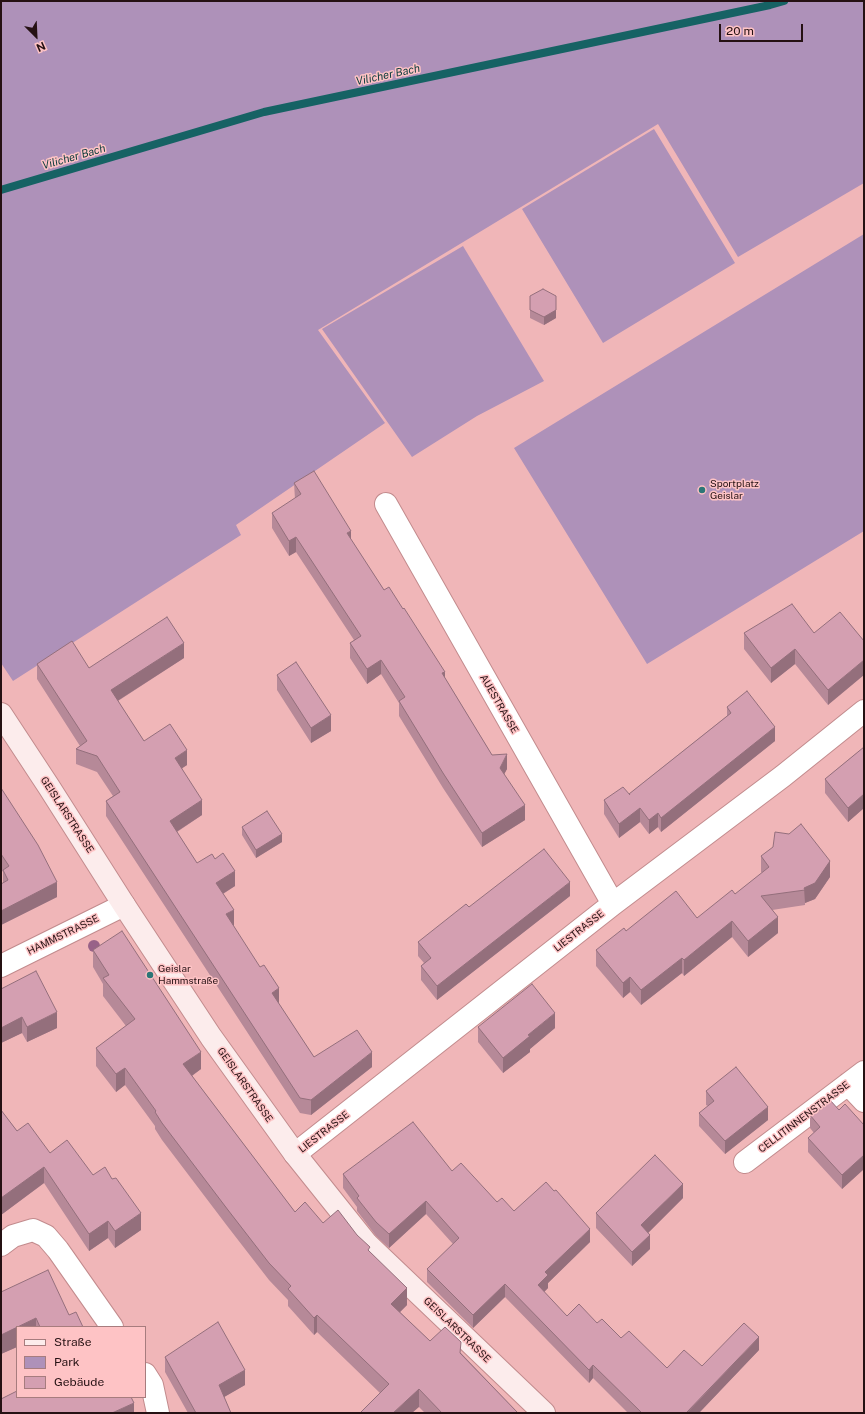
<!DOCTYPE html>
<meta charset="utf-8">
<style>
body{margin:0}
#map{position:relative;width:865px;height:1414px;overflow:hidden;background:#f0b6b8;font-family:"Public Sans",sans-serif}
canvas{display:block}
.frame{position:absolute;inset:0;border:2px solid #251113;pointer-events:none}
.legend{position:absolute;left:16px;top:1326px;width:130px;height:72px;box-sizing:border-box;background:#fec3c5;border:1px solid #a77c7e;margin:0;padding:5px 7px;list-style:none;font-size:12px;color:#251113}
.legend li{display:flex;align-items:center;gap:8px;height:20px}
.legend b{width:20px;border:1px solid #a77c7e}
.north{position:absolute;left:16px;top:16px;width:40px;height:40px;-webkit-text-stroke:3px #fec3c5;paint-order:stroke;rotate:156deg;font-size:11px;font-weight:700;line-height:16px;text-align:center;color:#251113}
.north::after{content:'';display:block;margin:auto;width:14px;height:18px;background:#251113;clip-path:polygon(50% 0,100% 100%,50% 72%,0 100%)}
.scale{position:absolute;left:719px;top:24px;width:84px;height:18px;box-sizing:border-box;border:2px solid #251113;border-top:0;padding-left:5px;font-size:12px;line-height:14px;white-space:nowrap;color:#251113;-webkit-text-stroke:3px #fec3c5;paint-order:stroke}
</style>
<div id="map">
<canvas width="865" height="1414"></canvas>
<div class="frame"></div>
<ul class="legend">
<li><b style="height:5px;background:#fcecec"></b>Straße</li>
<li><b style="height:11px;background:#ae91b9"></b>Park</li>
<li><b style="height:11px;background:#d49fb1"></b>Gebäude</li>
</ul>
<div class="north">N</div>
<div class="scale">20 m</div>
</div>
<script>
const c = document.querySelector('canvas').getContext('2d');
c.lineJoin = 'round';
function fillPath(path, color) { c.fillStyle = color; c.fill(path, 'evenodd'); }
const poly = rows => new Path2D(rows.map(r => 'M' + r).join(''));
function trace(path, color, width, dash) { c.strokeStyle = color; c.lineWidth = width; c.lineCap = dash ? 'butt' : 'round'; c.setLineDash(dash || []); c.stroke(path); }
function label(font, color, halo, rows, align = 'center') {
  c.font = font + ' "Public Sans",sans-serif'; c.lineWidth = 3; c.setLineDash([]); c.textBaseline = 'middle'; c.strokeStyle = halo; c.fillStyle = color; for (const [text, x, y, turn = 0] of rows) {
    c.save(); c.translate(x, y); c.rotate((+turn || 0) * Math.PI / 180); c.textAlign = isNaN(turn) ? turn : align; if (halo) c.strokeText(text, 0, 0); c.fillText(text, 0, 0); c.restore();
  }
}
fillPath(poly([
 [1,1,864,1,864,183,738,257,658,124,318,330,385,423,236,525,241,535,13,681,1,663],
 [654,129,735,263,603,343,522,209],
 [864,234,864,531,647,664,514,448],
 [463,246,544,381,477,416,412,457,322,329]
]), '#ae91b9');
trace(poly([
 [1,190,264,112,770,5,784,1]
]), '#166264', 8);
const street = poly([
 [386,504,613,904],
 [1,966,124,905],
 [848,1084,864,1101],
 [295,1154,613,904,783,776,864,711],
 [745,1162,864,1072],
 [1,1245,13,1236,33,1230,46,1236,58,1250,112,1327],
 [145,1374,152,1385,158,1413]
]);
const secondary = poly([
 [1,714,49,787,124,905,211,1037,295,1154,367,1244,544,1413]
]);
trace(street, '#c28b8d', 24);
trace(secondary, '#c28b8d', 24);
trace(street, '#fff', 22);
trace(secondary, '#fcecec', 22);
c.fillStyle = '#986288';
for (const [x, y] of [
 [94,946]
]) { c.beginPath(); c.arc(x, y, 6, 0, 2 * Math.PI); c.fill(); }
fillPath(poly([
 [530,296,556,296,556,318,544,325,530,318],
 [294,483,351,540,384,590,445,678,492,755,507,769,504,774,525,820,482,847,443,788,399,716,399,703,381,674,367,684,350,658,350,643,354,640,296,552,289,556,272,528,272,513,295,499],
 [744,633,814,633,864,641,828,705,795,664,771,683,744,649],
 [184,658,118,701,144,741,187,765,182,768,202,815,177,832,197,863,215,859,235,886,223,894,234,925,233,925,279,1003,279,1004,314,1057,372,1067,311,1115,300,1113,106,816,106,801,113,796,97,772,76,764,76,749,80,746,37,679,37,664,89,668],
 [277,675,331,731,311,743,277,690],
 [727,707,775,741,661,832,658,827,649,834,640,822,619,838,604,814,604,800,629,794,727,716],
 [864,747,864,808,848,822,825,793,825,779],
 [1,788,57,897,1,925,1,884,3,883,3,872,1,869],
 [242,827,282,842,256,858,242,835],
 [761,856,830,877,815,899,805,903,805,905,772,910,778,933,748,957,732,937,684,976,682,973,641,1005,630,992,623,998,596,966,596,950,626,931,697,918,735,894,762,873,761,872],
 [570,896,437,1000,421,980,421,966,424,963,418,956,418,942,469,907],
 [93,950,201,1069,192,1076,295,1212,323,1223,370,1252,407,1305,400,1312,430,1341,461,1353,518,1413,425,1413,419,1407,380,1393,317,1332,314,1335,288,1306,288,1300,269,1280,228,1227,162,1140,155,1129,155,1126,125,1085,116,1092,96,1066,96,1048,126,1026,103,996,103,984,93,967],
 [1,989,57,1028,27,1042,22,1033,1,1043],
 [478,1027,555,1028,530,1049,530,1052,503,1073,478,1042],
 [706,1091,768,1120,725,1154,699,1126,699,1113,708,1106,706,1105],
 [1,1110,17,1131,50,1153,93,1175,141,1230,115,1248,108,1238,89,1251,44,1183,1,1215],
 [839,1110,864,1125,864,1169,842,1189,808,1152,808,1138,814,1133,810,1128,810,1115],
 [452,1171,497,1202,514,1211,590,1242,548,1283,548,1288,544,1292,567,1316,597,1323,667,1368,702,1366,759,1350,699,1413,628,1413,593,1378,589,1383,505,1297,473,1328,427,1282,427,1269,453,1244,426,1214,389,1248,376,1236,357,1211,357,1207,343,1188,343,1174],
 [683,1198,648,1233,650,1249,632,1266,596,1228,596,1213],
 [1,1292,69,1315,83,1327,17,1327,17,1347,1,1354],
 [165,1357,245,1385,224,1397,231,1413,188,1413,165,1372]
]), '#b68998');
fillPath(poly([
 [556,310,556,318,544,325,544,317],
 [351,531,351,546,347,533],
 [296,537,296,552,289,556,289,541],
 [184,643,184,658,111,705,111,690],
 [795,649,795,664,771,683,771,668],
 [381,660,381,674,367,684,367,669],
 [864,660,864,675,828,705,828,690],
 [445,672,445,687,442,673],
 [331,715,331,731,311,743,311,728],
 [775,727,775,741,661,832,661,818],
 [187,750,187,765,175,773,175,758],
 [507,754,507,769,500,782,500,768],
 [864,794,864,808,848,822,848,808],
 [202,800,202,815,170,836,170,821],
 [525,805,525,820,482,847,482,833],
 [640,808,640,822,619,838,619,824],
 [658,813,658,827,649,834,649,820],
 [282,834,282,842,256,858,256,850],
 [830,861,830,877,815,899,805,903,804,888],
 [235,871,235,886,216,898,216,883],
 [57,882,57,897,1,925,1,911],
 [570,882,570,896,437,1000,437,986],
 [234,910,234,925,226,930,226,914],
 [778,917,778,933,748,957,748,941],
 [732,921,732,937,684,976,684,960],
 [682,958,682,973,641,1005,641,990],
 [630,977,630,992,623,998,623,983],
 [279,988,279,1003,272,1008,272,993],
 [57,1012,57,1028,27,1042,27,1027],
 [555,1013,555,1028,530,1049,530,1052,503,1073,503,1058,528,1035],
 [22,1017,22,1033,1,1043,1,1028],
 [201,1052,201,1069,183,1082,183,1064],
 [372,1052,372,1067,311,1115,311,1100],
 [125,1068,125,1085,116,1092,116,1074],
 [768,1107,768,1120,725,1154,725,1141],
 [864,1155,864,1169,842,1189,842,1175],
 [44,1167,44,1183,1,1215,1,1198],
 [683,1184,683,1198,641,1240,641,1225],
 [426,1201,426,1214,389,1248,389,1234],
 [141,1213,141,1230,115,1248,115,1231],
 [108,1221,108,1238,89,1251,89,1234],
 [590,1229,590,1242,548,1283,548,1288,538,1298,538,1285,545,1272],
 [650,1235,650,1249,632,1266,632,1252],
 [505,1284,505,1297,473,1328,473,1315],
 [407,1288,407,1305,391,1321,391,1304],
 [317,1315,317,1332,314,1335,314,1318],
 [36,1318,36,1327,18,1327],
 [17,1327,17,1347,1,1354,1,1335],
 [759,1337,759,1350,699,1413,687,1413],
 [593,1365,593,1378,589,1383,589,1370],
 [245,1370,245,1385,219,1400,219,1385],
 [419,1389,419,1407,412,1413,393,1413],
 [134,1403,134,1413,112,1413]
]), '#946f7c');
const building = poly([
 [543,289,556,296,556,310,544,317,530,310,530,296,543,289],
 [314,471,351,531,347,533,384,590,389,587,403,609,404,608,445,672,442,673,492,755,507,754,500,768,525,805,482,833,443,773,399,701,405,697,381,660,367,669,350,643,361,636,296,537,289,541,272,513,301,494,294,483,314,471],
 [792,604,814,633,840,612,864,641,864,660,828,690,795,649,771,668,744,633,792,604],
 [167,617,184,643,111,690,144,741,170,724,187,750,175,758,202,800,170,821,197,863,212,854,215,859,223,853,235,871,216,883,234,910,226,914,260,967,264,965,279,988,272,993,314,1057,357,1030,372,1052,311,1100,300,1098,106,801,120,792,97,756,76,749,87,741,37,664,72,641,89,668,167,617],
 [296,662,331,715,311,728,277,675,296,662],
 [747,691,775,727,661,818,658,813,649,820,640,808,619,824,604,800,623,787,630,795,629,794,731,713,727,707,747,691],
 [864,747,864,794,848,808,825,779,864,747],
 [1,788,38,845,57,882,1,911,1,884,8,880,3,870,9,866,1,854,1,788],
 [267,811,282,834,256,850,242,827,267,811],
 [801,824,830,861,815,883,804,888,805,890,761,896,778,917,748,941,732,921,684,960,682,958,641,990,630,977,623,983,596,950,624,928,626,931,676,891,697,918,732,890,735,894,769,867,761,856,773,847,775,832,789,834,801,824],
 [544,849,570,882,437,986,421,966,431,958,418,942,466,904,469,907,544,849],
 [122,931,201,1052,183,1064,295,1212,305,1202,323,1223,338,1210,357,1235,370,1247,368,1250,407,1288,391,1304,430,1341,445,1327,461,1342,460,1353,518,1413,442,1413,419,1389,393,1413,360,1413,389,1384,317,1315,314,1318,288,1289,291,1286,269,1263,228,1210,162,1123,155,1112,156,1111,125,1068,116,1074,96,1048,135,1019,103,978,109,975,93,950,122,931],
 [36,971,57,1012,27,1027,22,1017,1,1028,1,989,36,971],
 [532,984,555,1013,528,1035,530,1036,503,1058,478,1027,532,984],
 [736,1067,768,1107,725,1141,699,1113,714,1101,706,1091,736,1067],
 [830,1100,839,1110,845,1104,864,1125,864,1155,842,1175,808,1138,820,1127,810,1115,830,1100],
 [1,1110,17,1131,28,1123,50,1153,67,1140,93,1175,105,1167,112,1179,116,1178,141,1213,115,1231,108,1221,89,1234,44,1167,1,1198,1,1110],
 [413,1122,452,1171,461,1163,497,1202,502,1198,514,1211,546,1182,554,1191,556,1190,590,1229,545,1272,548,1275,538,1285,567,1316,579,1304,597,1323,602,1319,621,1338,629,1331,667,1368,684,1350,702,1366,744,1323,759,1337,687,1412,688,1413,642,1413,593,1365,589,1370,505,1284,473,1315,427,1269,459,1238,426,1201,389,1234,376,1222,357,1198,359,1196,343,1174,413,1122],
 [655,1155,683,1184,641,1225,650,1235,632,1252,596,1213,655,1155],
 [48,1270,69,1315,76,1312,83,1327,40,1327,36,1318,1,1335,1,1292,48,1270],
 [218,1322,245,1370,219,1385,231,1413,196,1413,165,1357,218,1322],
 [17,1391,17,1397,131,1397,134,1403,112,1413,1,1413,1,1399,17,1391]
]);
fillPath(building, '#d49fb1');
trace(building, '#946f7c', 1);
for (const [x, y, r, color] of [
 [702,490,4,"#2c7677"],
 [150,975,4,"#2c7677"]
]) { const dot = new Path2D(); dot.arc(x, y, r, 0, 2 * Math.PI); c.fillStyle = color; c.fill(dot); trace(dot, '#fec3c5', 1.5); }
label('10px', '#251113', '#fec3c5', [
 ["Sportplatz",710,484],
 ["Geislar",710,496],
 ["Geislar",158,969],
 ["Hammstraße",158,981]
], 'left');
label('10px', '#251113', '#fec3c5', [
 ["AUESTRASSE",499,704,60],
 ["GEISLARSTRASSE",67,815,57],
 ["LIESTRASSE",579,931,-38],
 ["HAMMSTRASSE",63,935,-26],
 ["GEISLARSTRASSE",245,1085,55],
 ["CELLITINNENSTRASSE",804,1117,-37],
 ["LIESTRASSE",324,1132,-38],
 ["GEISLARSTRASSE",457,1330,44]
]);
label('italic 11px', '#0b3b3c', '#fec3c5', [
 ["Vilicher Bach",388,75,-12],
 ["Vilicher Bach",74,157,-16]
]);
</script>
